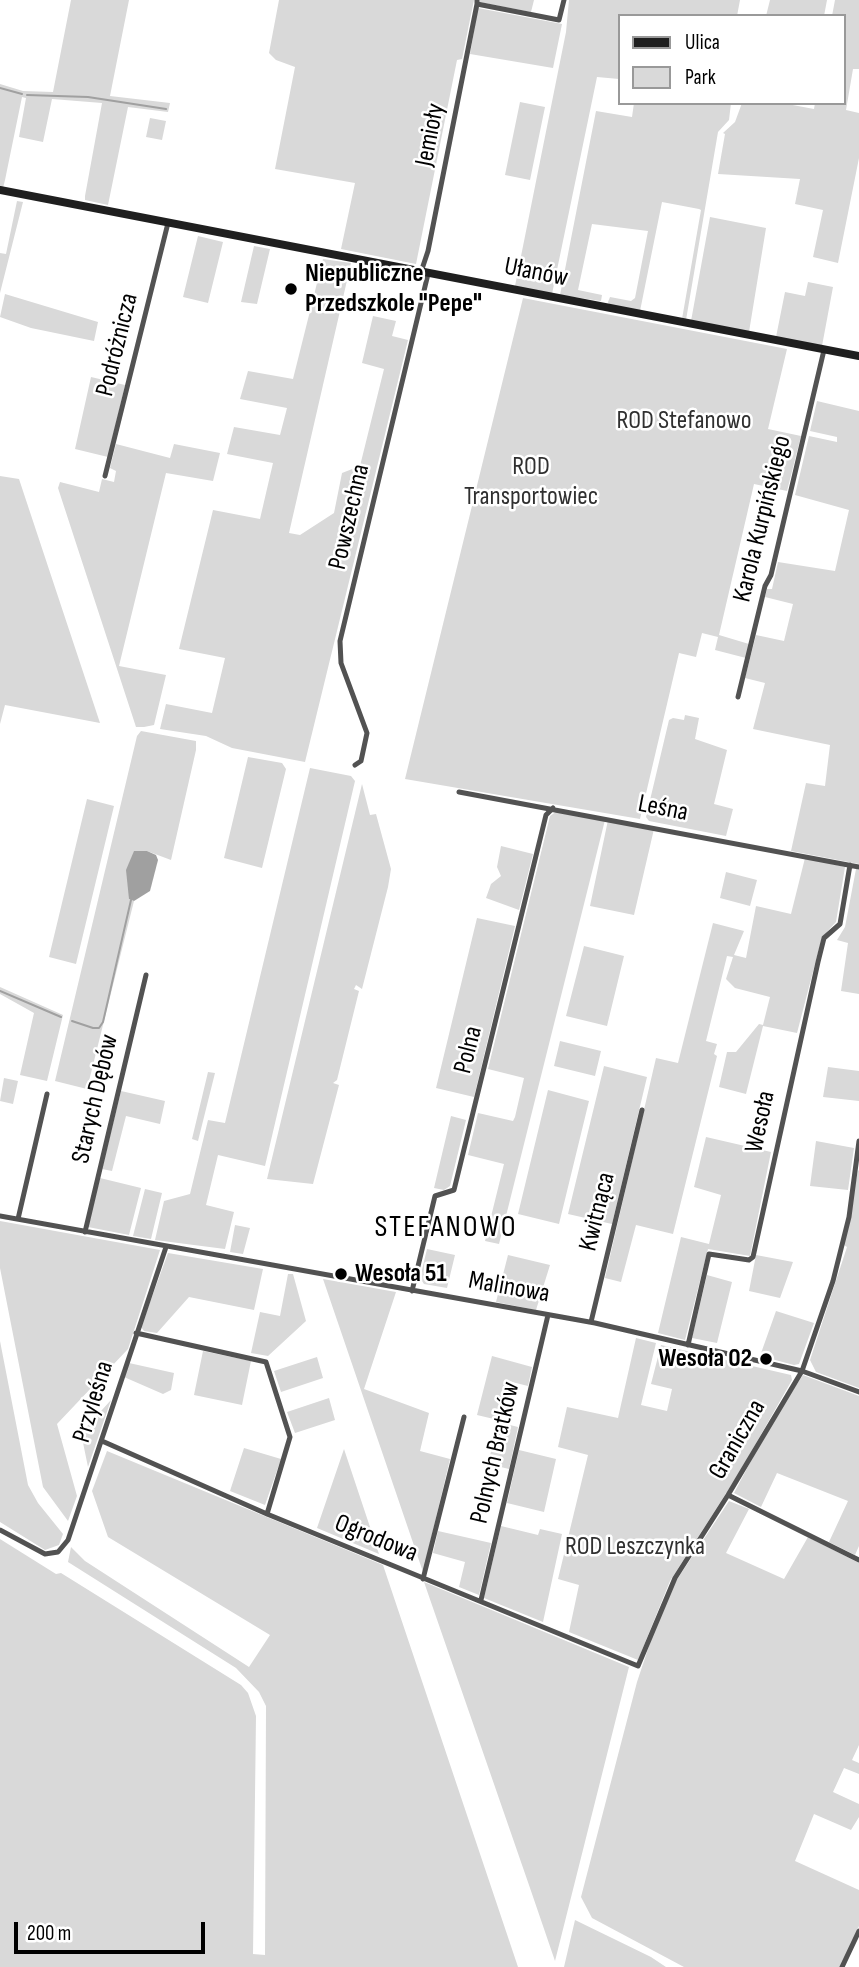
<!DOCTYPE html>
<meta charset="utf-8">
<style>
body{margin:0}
#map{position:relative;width:859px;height:1967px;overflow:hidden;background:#fff;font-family:"Sofia Sans Condensed",sans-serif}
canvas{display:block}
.legend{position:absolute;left:618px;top:14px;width:228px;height:91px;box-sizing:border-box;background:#fff;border:2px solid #999;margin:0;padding:9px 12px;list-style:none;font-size:21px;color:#000}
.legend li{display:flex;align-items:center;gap:14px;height:35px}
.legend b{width:35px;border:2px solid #999}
.scale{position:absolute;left:14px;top:1922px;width:191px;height:32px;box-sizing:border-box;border:4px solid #000;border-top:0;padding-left:9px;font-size:21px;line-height:24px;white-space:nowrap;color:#000;-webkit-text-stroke:5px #fff;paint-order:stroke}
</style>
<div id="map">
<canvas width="859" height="1967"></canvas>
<ul class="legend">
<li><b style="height:9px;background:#1f1f1f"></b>Ulica</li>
<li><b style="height:19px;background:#d9d9d9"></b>Park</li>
</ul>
<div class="scale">200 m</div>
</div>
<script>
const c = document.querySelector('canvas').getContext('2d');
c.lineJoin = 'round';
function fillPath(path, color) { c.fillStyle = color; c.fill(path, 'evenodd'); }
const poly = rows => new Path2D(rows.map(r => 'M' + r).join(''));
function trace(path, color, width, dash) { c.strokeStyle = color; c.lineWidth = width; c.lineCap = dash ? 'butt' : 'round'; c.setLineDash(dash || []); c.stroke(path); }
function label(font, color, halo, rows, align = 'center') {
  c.font = font + ' "Sofia Sans Condensed",sans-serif'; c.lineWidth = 5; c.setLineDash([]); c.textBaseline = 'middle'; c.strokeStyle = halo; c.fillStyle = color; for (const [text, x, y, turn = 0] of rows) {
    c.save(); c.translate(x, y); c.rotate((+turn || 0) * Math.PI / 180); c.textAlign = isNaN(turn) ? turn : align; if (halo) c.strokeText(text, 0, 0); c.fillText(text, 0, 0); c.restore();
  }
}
fillPath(poly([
 [71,0,129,0,110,96,170,103,168,112,128,107,108,205,85,200,85,196,102,103,52,99,43,142,19,137,26,98,22,97,5,180,3,188,0,187,0,84,23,91,53,92],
 [279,0,474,0,462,59,457,60,416,264,341,249,355,183,275,169,295,67,276,60,269,53],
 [480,0,534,0,531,12,479,2],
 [569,0,740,0,737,16,619,16,619,79,597,77,552,294,515,286,566,32],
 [770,0,827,0,824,16,766,16],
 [835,0,859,0,859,69,853,69,846,110,859,113,859,158,838,263,813,257,823,210,795,204,800,179,718,174,725,134,723,133,735,122,742,103,782,103,814,109,815,103,843,103,843,16,832,16],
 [478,8,562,24,553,68,470,54],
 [520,102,545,107,530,180,505,175],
 [634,103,731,103,729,120,718,132,686,320,682,319,701,210,699,209,662,202,640,311,609,305,608,302,610,297,631,301,635,298,648,231,592,224,578,290,602,295,601,301,560,295,596,111,632,117],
 [150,118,166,121,162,140,146,137],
 [17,201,23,202,0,293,0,253,6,254],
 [710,217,766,228,749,332,691,321],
 [198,236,223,242,208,303,183,297],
 [254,246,270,249,257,304,241,302],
 [323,259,351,263,289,533,300,535,334,513,342,473,360,466,384,369,362,363,373,316,396,321,392,336,408,340,305,762,232,748,206,736,160,729,166,704,212,713,225,658,179,649,213,510,260,519,273,463,227,454,234,427,280,435,287,408,240,399,248,371,293,379],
 [808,282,833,287,822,346,776,337,785,292,805,296],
 [5,294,98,322,94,341,31,328,0,317],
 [523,298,787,349,768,429,801,436,787,491,754,484,719,635,749,644,746,658,715,650,718,637,702,633,696,657,679,653,640,819,405,779],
 [91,377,125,385,108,457,75,449],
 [817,401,859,411,859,864,791,851,806,783,825,786,830,745,753,729,765,683,745,678,756,635,784,641,793,604,765,597,767,589,772,589,778,562,835,571,849,510,795,495,809,436,837,442,837,437,810,431],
 [116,444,170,458,174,444,220,453,213,481,166,473,119,666,166,675,154,725,144,727,136,727,58,488,60,482,99,492,102,479,114,482,116,471,110,468],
 [0,476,19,479,100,723,5,705,0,724],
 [685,715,699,718,695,739,727,750,714,804,733,809,726,836,649,821,646,817,669,720,673,718,684,720],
 [141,731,196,741,196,750,171,860,147,851,134,851,129,899,134,901,87,1089,55,1081,137,736],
 [248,757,282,763,286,769,262,868,224,858],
 [310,768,351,776,355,781,265,1166,218,1155,206,1205,234,1212,225,1249,155,1240,164,1201,190,1194,208,1120,225,1123],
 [362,784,370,815,376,814,391,869,388,887,362,989,356,985,354,989,359,991,337,1080,333,1083,339,1085,313,1184,267,1179],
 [87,799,114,806,76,964,49,957],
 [557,811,605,820,499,1244,485,1241,504,1164,468,1155,478,1113,513,1121,515,1117,524,1078,488,1069,550,816],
 [608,820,654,829,634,915,590,906],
 [501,846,533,854,519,910,486,898,491,884,501,876,497,867],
 [805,858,845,867,836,922,822,937,797,1033,763,1026,746,1094,719,1087,727,1052,736,1052,759,1024,763,1025,770,997,735,988,726,979,733,957,727,956,706,1041,717,1044,714,1054,717,1056,673,1234,636,1225,621,1282,605,1278,656,1058,678,1063,713,923,744,931,734,955,746,958,756,906,791,914],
 [856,869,859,870,859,994,841,991,848,943,837,940,845,927],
 [726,872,757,880,750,906,720,898],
 [477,918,515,926,474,1097,436,1088],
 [584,946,624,956,607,1026,566,1016],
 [0,987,63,1015,47,1081,20,1075,34,1013,0,994],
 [560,1041,601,1051,595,1076,554,1066],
 [604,1066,647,1077,612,1224,568,1214],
 [828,1067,859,1071,859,1101,823,1097],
 [208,1072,215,1073,198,1141,192,1139],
 [4,1078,18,1081,13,1104,0,1101],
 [548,1090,589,1101,559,1224,518,1214],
 [121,1091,165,1101,160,1124,126,1116,112,1171,102,1169],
 [451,1116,466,1120,450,1186,444,1190,434,1188],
 [706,1137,771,1152,750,1256,708,1249,685,1340,658,1333,681,1237,709,1244,721,1195,694,1187],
 [816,1141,854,1148,848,1190,810,1186],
 [858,1170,859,1171,859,1388,816,1372,810,1360,847,1247,844,1245],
 [100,1178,141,1188,129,1235,88,1227],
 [145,1189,162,1193,151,1239,133,1236],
 [0,1221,160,1250,128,1349,57,1424,77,1496,68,1521,43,1487,0,1268],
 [235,1225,250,1228,243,1254,230,1252],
 [427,1249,455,1255,447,1288,424,1284,420,1278],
 [168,1253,263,1269,254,1310,189,1297,157,1333,144,1331,141,1327],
 [508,1255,550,1265,536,1310,496,1302],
 [756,1255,793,1262,780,1298,749,1291],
 [288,1274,293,1274,306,1321,268,1356,251,1353,260,1312,280,1316],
 [707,1275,732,1282,717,1343,692,1338],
 [323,1279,396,1292,364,1389,429,1413,420,1451,450,1459,423,1572],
 [776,1311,814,1323,799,1364,794,1365,760,1356],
 [636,1338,656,1343,641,1405,667,1411,672,1389,651,1384,661,1345,791,1375,792,1380,739,1473,670,1581,638,1660,569,1632,579,1585,558,1579,588,1455,558,1447,567,1407,618,1418],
 [0,1341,28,1485,38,1503,63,1534,59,1545,45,1550,0,1522],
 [203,1351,251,1361,242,1405,194,1395],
 [492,1356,532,1367,528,1386,508,1381,498,1420,477,1415],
 [317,1357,323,1378,281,1392,274,1371],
 [129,1363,174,1373,171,1390,163,1394,124,1377],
 [803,1375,859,1396,859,1546,855,1555,829,1542,848,1501,777,1473,761,1507,734,1493,771,1423],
 [329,1398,335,1420,295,1433,287,1412],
 [111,1400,88,1467,81,1433],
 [498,1422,518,1427,509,1469,488,1464],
 [244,1448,281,1459,265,1505,230,1491],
 [344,1449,379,1554,317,1528],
 [519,1450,556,1459,544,1512,507,1503],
 [107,1451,383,1565,518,1967,0,1967,0,1539,56,1574,61,1573,241,1685,248,1693,256,1716,253,1954,265,1955,266,1706,259,1692,236,1668,68,1562,71,1547,85,1561,249,1667,270,1635,108,1537,92,1491],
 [729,1501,749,1509,726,1553,784,1579,808,1537,859,1563,859,1745,852,1760,859,1763,859,1774,844,1768,833,1792,859,1804,859,1817,851,1830,814,1814,795,1861,859,1890,859,1926,841,1967,684,1967,592,1918,581,1897,637,1682,658,1619,676,1581],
 [501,1526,538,1535,540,1529,562,1534,543,1622,484,1598],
 [438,1531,491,1543,479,1595,459,1587,465,1562,433,1553],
 [424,1582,629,1667,555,1961,530,1888],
 [575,1920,651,1957,666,1967,564,1967]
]), '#d9d9d9');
fillPath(poly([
 [134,851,147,851,156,855,158,860,150,891,134,901,129,899,126,870]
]), '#a0a0a0');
trace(poly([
 [0,88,22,94],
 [27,95,88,97,166,109],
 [0,991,61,1017],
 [72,1021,93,1028,99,1028,103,1022,131,900]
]), '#a0a0a0', 2);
trace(poly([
 [477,0,477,4,559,20,564,0],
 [421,272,428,251,477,4],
 [105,476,168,223],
 [738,697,765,586,771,575,824,350],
 [355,765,361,761,367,733,341,663,340,641,428,274],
 [459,792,859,867],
 [0,1216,595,1323,802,1371,859,1392],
 [18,1219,47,1094],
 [85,1232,146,975],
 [412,1291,435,1196,454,1190,546,815,553,808],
 [591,1322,642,1110],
 [136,1333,266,1362,290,1437,267,1514],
 [688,1345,709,1254,749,1260,753,1257,818,962,824,938,840,924,850,865],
 [102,1441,267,1514,638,1666,675,1578,728,1495,802,1371,833,1281,849,1217,859,1141],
 [728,1495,859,1560],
 [0,1530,45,1554,58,1552,68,1540,166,1247],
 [423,1579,464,1417],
 [481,1600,548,1315],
 [842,1967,859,1931]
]), '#525252', 5);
trace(poly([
 [0,190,859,356]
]), '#1f1f1f', 8);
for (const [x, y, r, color] of [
 [291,289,7,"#000"],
 [341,1274,7,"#000"],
 [766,1359,7,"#000"]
]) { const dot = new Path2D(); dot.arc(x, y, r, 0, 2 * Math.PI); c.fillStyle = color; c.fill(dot); trace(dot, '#fff', 2.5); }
label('26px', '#000', '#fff', [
 ["Jemioły",431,135,-79],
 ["Ułanów",536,273,11],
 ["Podróżnicza",118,345,-76],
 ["Powszechna",350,517,-77],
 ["Karola Kurpińskiego",763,519,-76],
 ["Leśna",663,809,11],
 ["Polna",469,1050,-76],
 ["Starych Dębów",96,1099,-77],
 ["Wesoła",761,1122,-78],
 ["Kwitnąca",598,1212,-76],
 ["Malinowa",509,1288,10],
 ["Przyleśna",94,1402,-73],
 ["Graniczna",738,1440,-60],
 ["Polnych Bratków",496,1453,-77],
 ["Ogrodowa",376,1539,22]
]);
label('bold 26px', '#000', '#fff', [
 ["Niepubliczne",305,274],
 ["Przedszkole \"Pepe\"",305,304],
 ["Wesoła 51",355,1274],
 ["Wesoła 02",752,1359,"right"]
], 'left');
label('26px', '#303030', '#fff', [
 ["ROD Stefanowo",684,421],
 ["ROD",531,467],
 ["Transportowiec",531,497],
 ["ROD Leszczynka",635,1547]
]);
c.letterSpacing = '2px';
label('30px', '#000', '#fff', [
 ["STEFANOWO",446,1228]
]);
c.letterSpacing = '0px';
</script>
